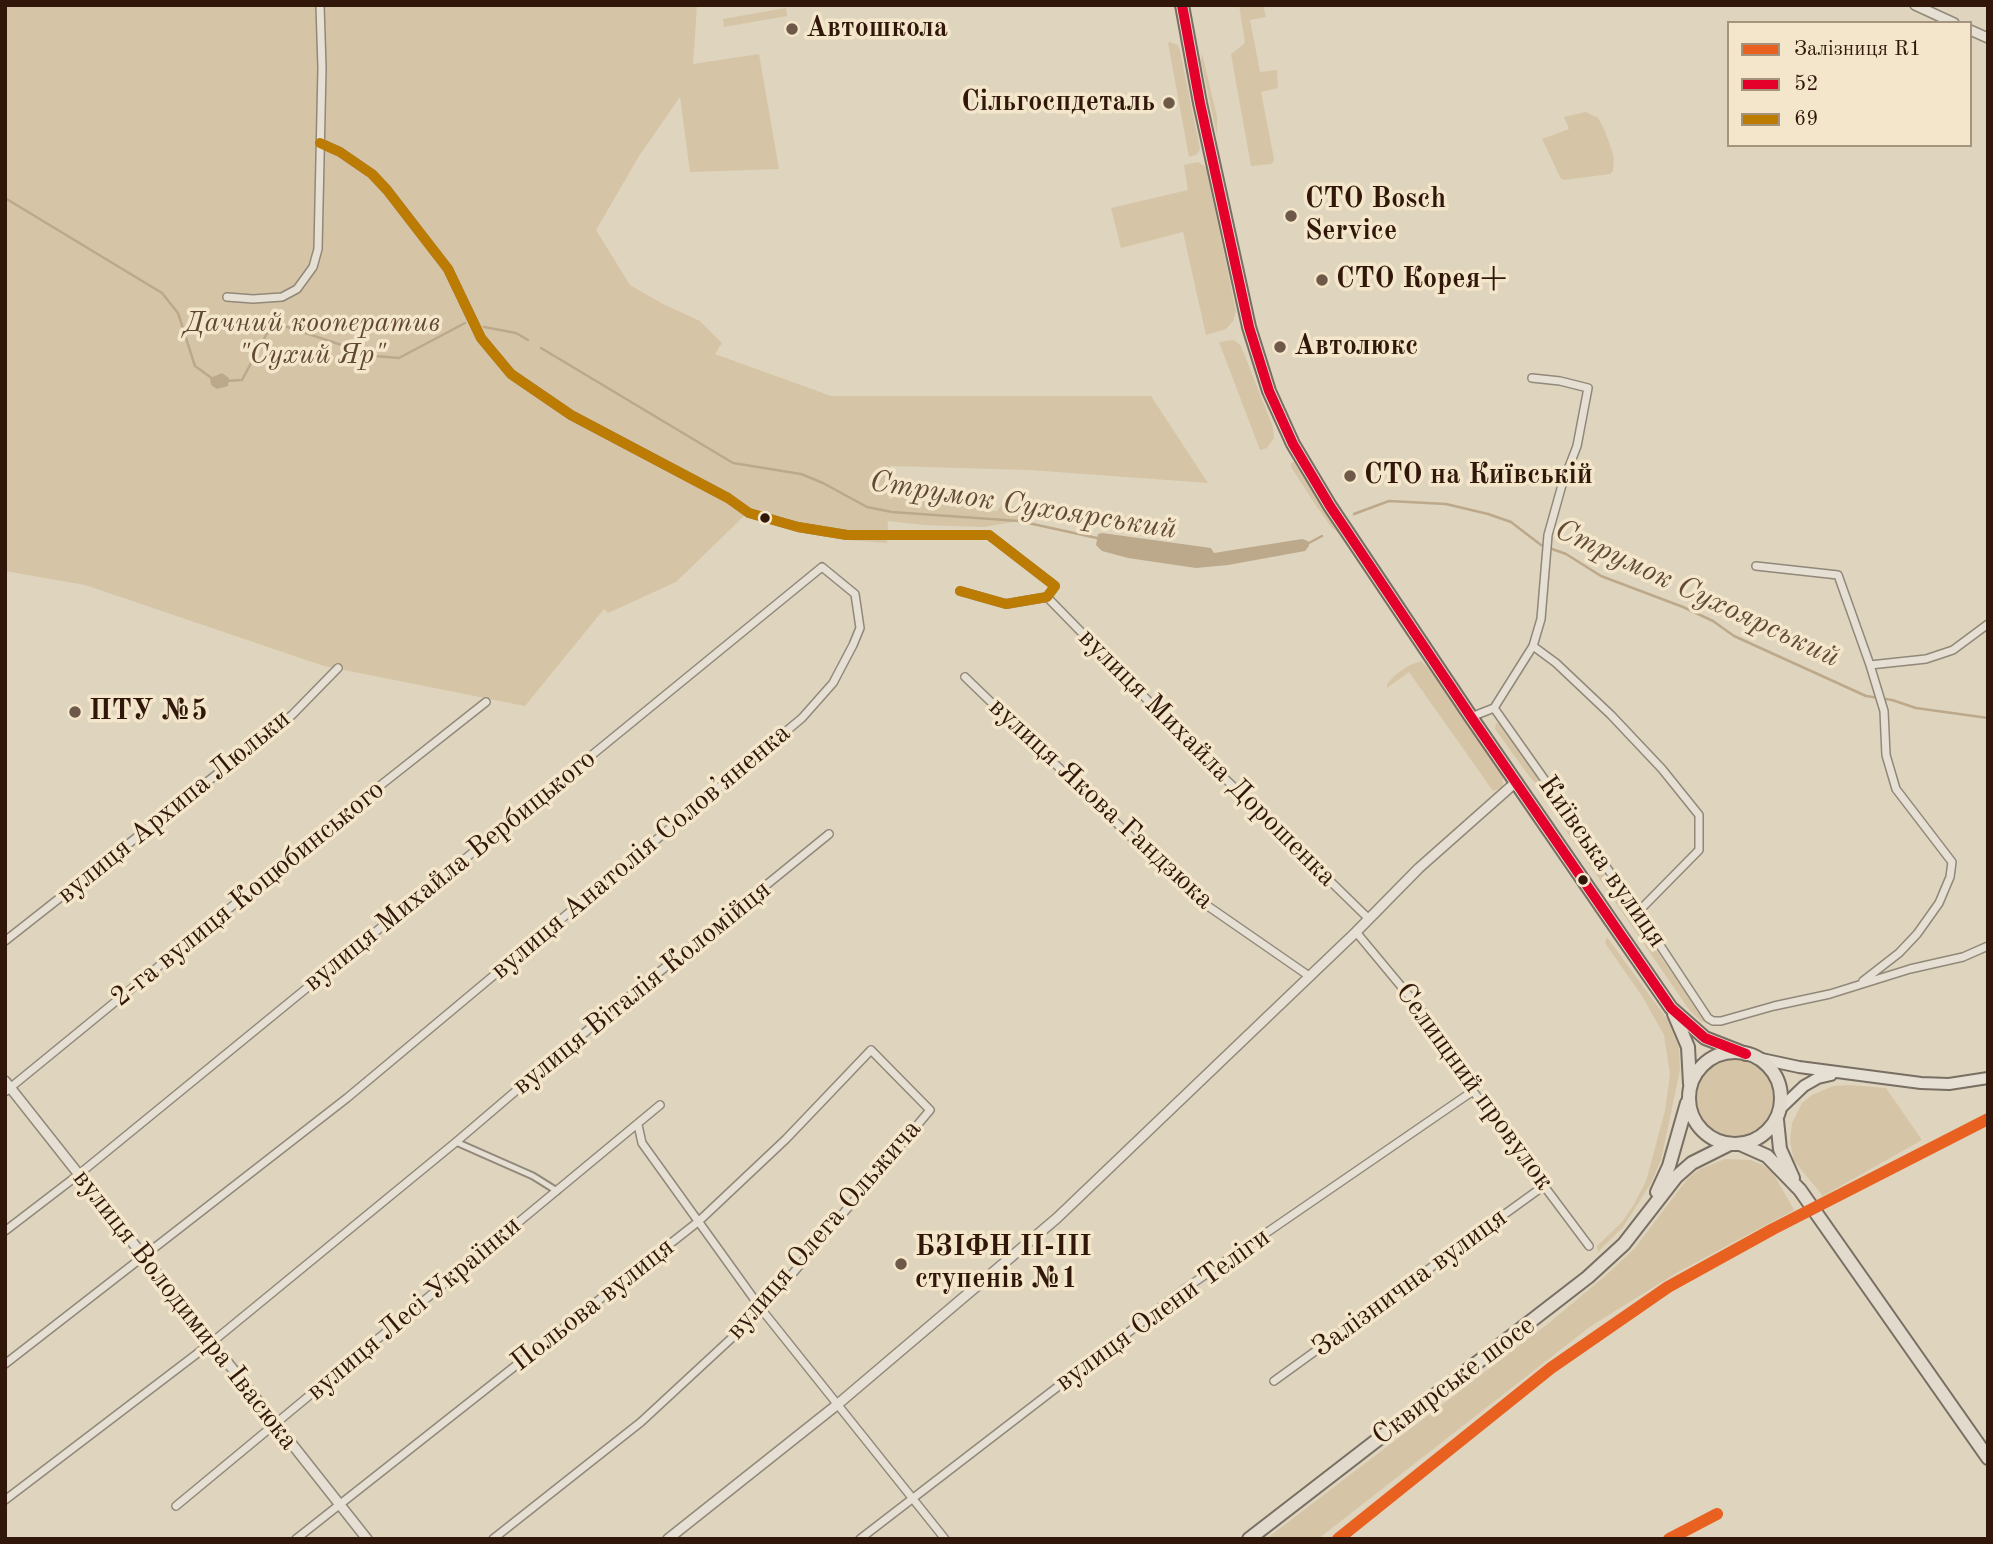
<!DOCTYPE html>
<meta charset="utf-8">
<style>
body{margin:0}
#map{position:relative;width:1993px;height:1544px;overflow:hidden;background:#dfd4bd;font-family:"Old Standard TT",serif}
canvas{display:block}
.frame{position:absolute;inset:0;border:7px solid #31170a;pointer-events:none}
.legend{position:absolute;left:1727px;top:21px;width:245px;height:126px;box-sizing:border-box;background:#f3e6cb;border:2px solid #a5937e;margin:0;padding:9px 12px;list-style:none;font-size:21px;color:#31170a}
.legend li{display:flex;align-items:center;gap:14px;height:35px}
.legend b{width:35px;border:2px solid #a5937e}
</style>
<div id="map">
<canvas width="1993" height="1544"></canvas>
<div class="frame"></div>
<ul class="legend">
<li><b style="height:9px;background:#e86121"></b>Залізниця R1</li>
<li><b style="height:9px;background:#e4002b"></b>52</li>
<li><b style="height:9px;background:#bc7b03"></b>69</li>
</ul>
</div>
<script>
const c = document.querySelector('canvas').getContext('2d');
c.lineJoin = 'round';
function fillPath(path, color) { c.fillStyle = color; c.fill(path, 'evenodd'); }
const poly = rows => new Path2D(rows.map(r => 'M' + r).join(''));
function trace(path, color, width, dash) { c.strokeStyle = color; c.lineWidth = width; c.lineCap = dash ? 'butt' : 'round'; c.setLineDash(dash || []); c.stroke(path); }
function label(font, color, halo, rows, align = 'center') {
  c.font = font + ' "Old Standard TT",serif'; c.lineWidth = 7; c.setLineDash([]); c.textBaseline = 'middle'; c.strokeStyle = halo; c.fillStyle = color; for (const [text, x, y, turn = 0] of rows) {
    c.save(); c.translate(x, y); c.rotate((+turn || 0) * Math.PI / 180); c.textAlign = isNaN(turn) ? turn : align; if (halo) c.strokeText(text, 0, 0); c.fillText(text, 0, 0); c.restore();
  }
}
fillPath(poly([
 [5,5,697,5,693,64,759,54,779,169,690,172,680,97,639,156,596,230,630,285,663,304,700,321,722,343,715,354,831,396,1151,396,1208,483,1030,470,890,466,889,499,909,492,950,493,966,499,980,511,997,511,1002,503,1011,505,1020,511,1019,521,984,527,924,525,888,521,887,543,846,540,744,516,676,582,608,613,604,609,525,706,324,666,85,585,5,571],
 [1239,5,1263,5,1266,17,1250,20,1260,72,1277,70,1278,88,1261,92,1274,159,1272,164,1251,166,1231,54,1245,43],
 [786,8,787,16,724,27,723,19],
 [1170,42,1178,45,1180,51,1200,149,1196,155,1192,156,1189,157,1168,43],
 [1202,53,1217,117,1217,136,1201,61],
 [1586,112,1598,118,1605,131,1614,157,1613,171,1610,174,1564,180,1561,179,1542,139,1569,129,1564,117],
 [1198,162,1206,167,1236,311,1233,321,1226,329,1206,335,1183,232,1121,248,1111,208,1188,190,1184,165],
 [1234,340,1241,346,1273,427,1274,438,1267,448,1260,450,1219,342],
 [1294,462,1339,532,1340,533,1332,528,1317,507,1291,467,1291,463],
 [1421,661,1434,673,1502,774,1503,786,1499,789,1493,791,1409,672,1387,688,1387,684,1394,676,1408,666],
 [1496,723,1500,724,1509,735,1548,793,1545,793,1529,776,1495,729],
 [1563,821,1567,821,1705,1021,1702,1022,1690,1011,1565,829],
 [1607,937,1667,1019,1679,1047,1680,1070,1661,1160,1651,1183,1623,1227,1598,1252,1597,1246,1622,1222,1633,1206,1646,1181,1665,1111,1670,1074,1664,1035,1642,996,1605,943],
 '1697 1098a38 38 0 1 1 76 0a38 38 0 1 1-76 0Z',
 [1849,1085,1886,1088,1922,1140,1823,1196,1794,1161,1790,1142,1792,1123,1802,1103,1812,1095,1833,1086],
 [1725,1159,1750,1160,1763,1165,1773,1173,1794,1210,1678,1272,1591,1326,1318,1539,1266,1539,1549,1323,1605,1276,1634,1249,1688,1178,1700,1169]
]), '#d5c5a6');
fillPath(poly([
 [222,373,229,378,228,386,217,389,211,385,210,378],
 [1102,533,1211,548,1214,553,1302,539,1308,541,1309,546,1305,551,1228,565,1196,568,1128,558,1102,551,1096,545,1098,534]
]), '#bca98c');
trace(poly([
 [5,198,162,293,178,313,195,366,213,379],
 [484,327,516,333,528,340],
 [541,348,733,463,801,474,823,483,867,507,892,512,1019,521,1097,538],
 [226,381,242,380,271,326,281,325,375,356,399,358,465,323],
 [1354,514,1389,501,1446,504,1488,514,1511,522,1541,545,1566,554,1601,576,1683,607,1713,621,1734,636,1866,696,1892,700,1916,708,1988,718],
 [1307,544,1322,536]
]), '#bca98c', 2.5);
const pedestrian = poly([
 [456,1142,533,1176,557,1191]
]);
const minor = poly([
 [320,143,340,152,372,174,387,190,448,269,481,338,511,374,571,415,728,498,749,513,798,527,847,535,989,535,1055,586,1047,597,1006,604,960,591],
 [227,297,253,299,282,297,297,289,313,267,318,249,322,68,320,5],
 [1756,566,1838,575,1870,665,1926,659,1953,650,1988,624],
 [1047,597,1205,759,1368,918],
 [1533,646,1556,663,1611,715,1662,769,1699,815,1699,850,1638,912],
 [965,677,1189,893,1309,976],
 [1494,708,1638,912,1708,1018,1713,1021,1721,1021,1774,1006,1830,994,1910,969,1963,957,1988,946],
 [1494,708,1533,646,1541,619,1548,535,1562,485,1577,446,1588,388,1560,381,1532,378],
 [1471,717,1494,708],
 [1356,932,1420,1009,1473,1091,1589,1246],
 [5,941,292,715,338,668],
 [1863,981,1899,953,1917,934,1939,903,1950,877,1952,862,1896,789,1886,755,1884,711,1870,665],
 [5,1092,362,800,486,702],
 [638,1125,642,1143,762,1310,945,1539],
 [5,1231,78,1175,822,567,855,594,860,628,853,645,833,683,802,718,347,1098,5,1364],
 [1274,1381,1545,1185],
 [5,1500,211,1343,456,1142,572,1043,829,834],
 [176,1506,660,1105],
 [296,1539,699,1221,786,1139,871,1050,930,1110,762,1310,641,1422,493,1539],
 [860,1539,1186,1288,1473,1091]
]);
const tertiary = poly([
 [1915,5,1954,23],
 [1970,30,1988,38],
 [5,1081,367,1539],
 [668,1539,838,1404,1057,1218,1356,932,1419,868,1516,782]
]);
const secondary = poly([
 [1757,1058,1799,1067,1921,1083,1949,1084,1988,1078],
 [1782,1107,1804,1086,1818,1078,1831,1075]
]);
const primary = poly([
 [1182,5,1200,103,1249,327,1269,391,1293,444,1330,506,1471,717,1671,1008,1705,1038,1746,1054],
 [1674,1014,1688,1047,1690,1084],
 '1689 1098a46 46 0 1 1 92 0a46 46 0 1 1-92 0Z',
 [1777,1120,1780,1149,1793,1178],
 [1740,1144,1767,1156,1800,1190,1988,1458],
 [1657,1192,1669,1166,1687,1103],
 [1249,1539,1588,1277,1624,1244,1676,1177,1692,1163,1730,1144]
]);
trace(pedestrian, '#918879', 9);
trace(minor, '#918879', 10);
trace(tertiary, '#918879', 12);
trace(secondary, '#786e62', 14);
trace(primary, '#786e62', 16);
trace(pedestrian, '#e5dfd4', 5);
trace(minor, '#e5dfd4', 7);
trace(tertiary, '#e5dfd4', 9);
trace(secondary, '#e5dfd4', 10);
trace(primary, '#e1dacd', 12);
trace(poly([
 [1182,5,1200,103,1249,327,1269,391,1293,444,1330,506,1471,717,1671,1008,1705,1038,1746,1054]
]), '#e4002b', 10);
trace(poly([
 [320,143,340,152,372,174,387,190,448,269,481,338,511,374,571,415,728,498,749,513,798,527,847,535,989,535,1055,586,1047,597,1006,604,960,591]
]), '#bc7b03', 10);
trace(poly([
 [1338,1539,1551,1368,1668,1287,1773,1229,1988,1119],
 [1669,1539,1717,1514]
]), '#e86121', 12);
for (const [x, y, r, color] of [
 [792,29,7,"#6e5949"],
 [1169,103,7,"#6e5949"],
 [1291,216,7,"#6e5949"],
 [1322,280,7,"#6e5949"],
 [1280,347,7,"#6e5949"],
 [1350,476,7,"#6e5949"],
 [765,518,6,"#31170a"],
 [75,712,7,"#6e5949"],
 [1583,880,6,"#31170a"],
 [901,1264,7,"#6e5949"]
]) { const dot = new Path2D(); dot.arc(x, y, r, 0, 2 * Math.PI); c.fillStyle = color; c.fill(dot); trace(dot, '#f3e6cb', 2.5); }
label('bold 28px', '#31170a', '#f3e6cb', [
 ["Автошкола",806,29],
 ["Сільгоспдеталь",1155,103,"right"],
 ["СТО Bosch",1305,200],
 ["Service",1305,232],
 ["СТО Корея+",1336,280],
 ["Автолюкс",1294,347],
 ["СТО на Київській",1364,476],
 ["ПТУ №5",89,712],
 ["БЗІФН ІІ-ІІІ",915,1248],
 ["ступенів №1",915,1280]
], 'left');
label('italic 28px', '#604733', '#f3e6cb', [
 ["Дачний кооператив",312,324],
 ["\"Сухий Яр\"",312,356]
]);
label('28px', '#31170a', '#f3e6cb', [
 ["вулиця Михайла Дорошенка",1207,758,45],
 ["вулиця Якова Гандзюка",1101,804,43],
 ["вулиця Архипа Люльки",174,807,-39],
 ["вулиця Анатолія Соловʼяненка",641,852,-40],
 ["Київська вулиця",1602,862,55],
 ["вулиця Михайла Вербицького",450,871,-39],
 ["2-га вулиця Коцюбинського",248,894,-39],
 ["вулиця Віталія Коломійця",642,988,-39],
 ["Селищний провулок",1474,1087,54],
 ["вулиця Олега Ольжича",824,1230,-49],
 ["Залізнична вулиця",1410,1283,-36],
 ["Польова вулиця",593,1305,-38],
 ["вулиця Лесі Українки",414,1309,-40],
 ["вулиця Володимира Івасюка",185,1310,52],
 ["вулиця Олени Теліги",1163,1310,-36],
 ["Сквирське шосе",1454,1381,-37]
]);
label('italic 30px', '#634a36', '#f3e6cb', [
 ["Струмок Сухоярський",1023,506,9],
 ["Струмок Сухоярський",1697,594,25]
]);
</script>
